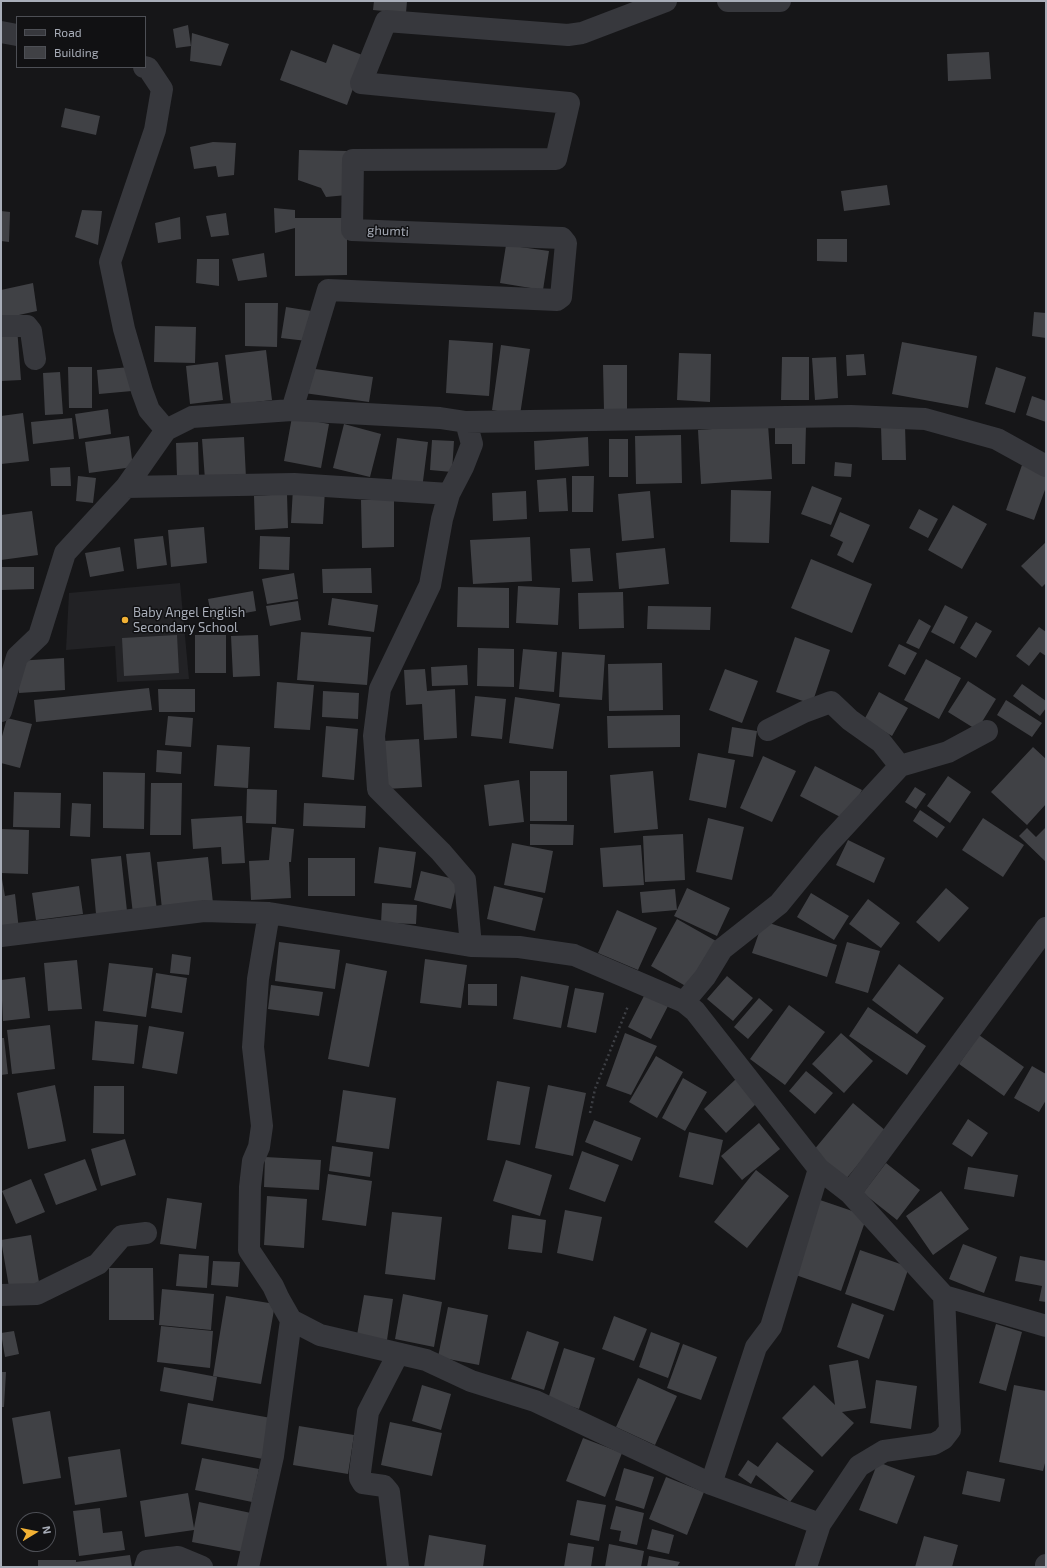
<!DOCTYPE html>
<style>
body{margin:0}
#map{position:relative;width:1047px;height:1568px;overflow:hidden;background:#161618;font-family:"Exo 2",sans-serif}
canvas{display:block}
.frame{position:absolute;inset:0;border:2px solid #a8adb8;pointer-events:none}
.legend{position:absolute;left:16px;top:16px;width:130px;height:52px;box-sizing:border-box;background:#111113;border:1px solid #4d4f55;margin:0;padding:5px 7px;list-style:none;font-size:12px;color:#a8adb8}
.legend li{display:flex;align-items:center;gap:8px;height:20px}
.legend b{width:20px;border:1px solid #4d4f55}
.north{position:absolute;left:16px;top:1512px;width:40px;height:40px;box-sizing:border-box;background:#111113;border:1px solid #4d4f55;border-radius:50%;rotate:80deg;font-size:11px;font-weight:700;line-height:16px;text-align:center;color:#a8adb8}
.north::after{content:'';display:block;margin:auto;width:14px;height:18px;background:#f2b134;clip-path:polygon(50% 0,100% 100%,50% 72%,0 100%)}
</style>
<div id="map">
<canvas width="1047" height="1568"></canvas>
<div class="frame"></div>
<ul class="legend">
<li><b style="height:5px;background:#37383d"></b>Road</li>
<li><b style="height:11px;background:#404145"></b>Building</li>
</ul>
<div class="north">N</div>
</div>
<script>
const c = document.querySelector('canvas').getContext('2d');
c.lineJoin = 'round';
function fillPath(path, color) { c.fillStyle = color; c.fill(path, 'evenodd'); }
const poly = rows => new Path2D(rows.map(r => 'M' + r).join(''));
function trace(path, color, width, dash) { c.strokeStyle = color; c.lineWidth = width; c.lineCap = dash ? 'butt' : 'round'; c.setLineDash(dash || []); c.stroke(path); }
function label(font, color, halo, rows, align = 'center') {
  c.font = font + ' "Exo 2",sans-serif'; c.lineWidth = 3; c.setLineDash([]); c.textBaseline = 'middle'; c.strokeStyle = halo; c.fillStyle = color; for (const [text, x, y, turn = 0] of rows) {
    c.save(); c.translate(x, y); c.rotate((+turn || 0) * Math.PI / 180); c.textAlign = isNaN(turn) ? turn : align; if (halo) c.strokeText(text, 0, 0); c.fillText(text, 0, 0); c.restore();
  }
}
fillPath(poly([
 [180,583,189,679,117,682,115,646,66,650,69,593]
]), '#222225');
fillPath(poly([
 [374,1,407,1,406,13,373,10],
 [188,25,191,46,176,48,173,29],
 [192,33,229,44,221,66,190,61],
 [333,44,365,56,347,105,280,80,291,50,326,63],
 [989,52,991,79,948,81,947,54],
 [65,108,100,116,96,135,61,127],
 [213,142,236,143,234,175,218,177,216,166,194,169,190,147],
 [299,150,347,151,347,195,326,197,321,188,298,180],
 [887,185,890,205,844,211,841,191],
 [274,208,295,210,295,218,347,218,347,275,295,276,295,228,275,233],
 [82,210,102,211,98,245,75,237],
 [1,211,10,212,9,242,1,241],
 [226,213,229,235,211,237,206,216],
 [180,217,181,239,158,243,155,223],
 [817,239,847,239,847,262,817,261],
 [506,245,549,251,543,290,500,283],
 [264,253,267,277,238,281,232,259],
 [197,259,219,259,219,286,196,283],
 [33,283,37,311,1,319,1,290],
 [245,303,278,303,277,347,245,346],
 [286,307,311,311,307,341,281,338],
 [1034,312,1046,313,1046,338,1032,336],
 [155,326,196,327,195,363,154,362],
 [17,327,21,380,1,381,1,329],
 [449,340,493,343,489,396,446,393],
 [902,342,977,356,968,408,892,394],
 [501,345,530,349,520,415,492,410],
 [266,350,272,400,231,405,225,355],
 [679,353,711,354,710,402,677,400],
 [864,354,866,375,847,376,846,355],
 [782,357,809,357,809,400,781,400],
 [836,357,838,398,815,400,812,358],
 [218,362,223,400,190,404,186,366],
 [603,365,627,365,627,411,604,411],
 [68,367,92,367,92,408,69,408],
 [130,367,132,391,99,394,97,370],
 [996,367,1026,377,1015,413,985,404],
 [308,368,373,377,369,402,304,393],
 [60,372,63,414,45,415,43,373],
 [1032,396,1046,401,1046,422,1026,415],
 [108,409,111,434,79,439,75,414],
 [23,413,29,461,1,464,1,416],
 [292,417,329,424,321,468,284,461],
 [72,418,74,439,33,444,31,422],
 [344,424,381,434,370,477,333,468],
 [768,425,772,479,701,484,698,430],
 [775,425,806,425,805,464,792,464,792,444,775,444],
 [905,425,906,460,882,460,881,426],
 [681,435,682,483,636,484,635,436],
 [129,436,133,467,89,473,85,442],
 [244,437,246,478,205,480,202,439],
 [588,437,589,466,535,470,534,441],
 [397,438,428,442,422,489,391,485],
 [609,439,628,439,628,477,609,477],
 [432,440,454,441,452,472,430,470],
 [198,442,199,477,177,477,176,443],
 [835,462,852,464,851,477,834,476],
 [1022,465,1046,473,1046,487,1034,520,1006,510],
 [70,467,71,486,51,486,50,468],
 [78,476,96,478,93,503,76,501],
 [572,476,594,476,593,512,572,512],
 [566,478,568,511,539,512,537,480],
 [812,486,842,498,831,525,801,514],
 [293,488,325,490,323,524,291,523],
 [731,490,771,491,769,543,730,542],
 [526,491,527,519,493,521,492,493],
 [650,491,654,538,622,541,618,494],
 [287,494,288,528,255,530,254,496],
 [361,500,394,500,394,547,362,548],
 [953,505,987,524,962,569,928,550],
 [919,509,938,519,928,538,909,528],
 [32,511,38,555,1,560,1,515],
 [840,512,870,525,853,563,837,555,843,542,830,536],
 [204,527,207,563,171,567,168,530],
 [163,536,167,565,137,569,134,539],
 [260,536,290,537,289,570,259,569],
 [530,537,532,581,473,584,470,540],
 [1046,542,1046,583,1042,587,1021,566],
 [120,547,124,571,90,577,85,553],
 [590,548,593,581,572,582,570,549],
 [665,548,669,584,619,589,616,553],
 [811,559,872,584,852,633,791,608],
 [1,567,34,567,34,589,1,590],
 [371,568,372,593,323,593,322,569],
 [294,573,298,599,267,604,262,579],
 [518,586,560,588,558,625,516,623],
 [458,587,509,588,509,628,457,627],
 [253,591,256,611,212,619,208,599],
 [623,592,624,628,579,629,578,593],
 [332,598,378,605,374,632,328,625],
 [298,601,301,620,270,626,266,606],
 [945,605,968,617,954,644,931,632],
 [648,606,711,607,710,630,647,629],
 [919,619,931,626,919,649,906,643],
 [976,622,992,631,976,658,960,648],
 [1039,627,1046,632,1046,656,1040,652,1029,666,1016,656],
 [301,632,371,637,367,685,297,680],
 [177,635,179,673,124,676,122,638],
 [195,635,226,635,226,673,195,673],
 [258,635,260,676,233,677,231,636],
 [795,637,830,650,812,704,776,692],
 [899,644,917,653,905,675,888,666],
 [478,648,514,649,514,687,477,686],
 [523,649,557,652,554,692,519,689],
 [562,652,605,655,602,700,559,697],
 [64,658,65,690,19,693,16,661],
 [926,659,961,678,939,719,904,700],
 [662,663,663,710,609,711,608,664],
 [467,665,468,685,432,686,431,667],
 [425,669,427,691,455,689,457,738,424,740,422,704,406,705,404,670],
 [725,669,758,681,742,723,709,710],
 [968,681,996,699,977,730,948,712],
 [277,682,314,685,310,730,274,728],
 [1022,684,1046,701,1046,708,1040,716,1013,696],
 [149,688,152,710,36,722,34,700],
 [158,689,195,689,195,712,159,712],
 [323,691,359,693,358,719,322,717],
 [879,692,908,708,892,736,864,720],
 [475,696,506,699,502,739,471,736],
 [515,697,560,704,553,749,509,743],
 [1006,700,1042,723,1032,737,997,715],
 [680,715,680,747,608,748,607,716],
 [168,716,193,718,191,747,165,745],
 [7,718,32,724,20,768,1,763,1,740],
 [326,726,358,729,354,780,322,777],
 [732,727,757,731,753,757,728,753],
 [419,739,422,787,386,789,383,741],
 [217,745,250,747,248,788,214,786],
 [1033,747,1046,759,1046,804,1027,825,991,792],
 [157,750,182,752,181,774,156,772],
 [698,753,735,760,726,808,689,800],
 [763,756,796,771,772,822,740,808],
 [815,766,862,790,846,820,800,796],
 [530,771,567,771,567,821,530,821],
 [653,771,658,829,614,833,610,775],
 [103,772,145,773,144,829,103,828],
 [948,776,971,792,950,823,927,806],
 [519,780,524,822,489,826,484,785],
 [151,783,182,783,181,835,150,835],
 [915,787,926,794,916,809,905,802],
 [247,789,277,790,276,824,246,823],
 [14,792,61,793,60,828,13,827],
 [72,803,91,804,90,837,70,836],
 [304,803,366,806,365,828,303,826],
 [920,810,945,827,937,838,913,821],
 [242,816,245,863,222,864,221,847,193,849,191,819],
 [708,818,744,827,732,880,696,872],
 [983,818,1024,845,1003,877,962,850],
 [530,824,574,825,573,845,530,845],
 [272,827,294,829,291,862,289,862,291,898,251,900,249,861,269,860],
 [1046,827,1046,862,1019,836,1027,828,1036,837],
 [1,829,29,830,28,874,1,873],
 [683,834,685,880,645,882,643,836],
 [848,840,885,858,874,883,836,865],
 [512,843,553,851,545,893,504,885],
 [641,845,644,885,603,887,600,848],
 [379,847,416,852,411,888,374,883],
 [150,852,157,911,133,914,126,854],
 [121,856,127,911,96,914,91,859],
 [208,857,213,903,162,909,157,862],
 [308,858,355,858,355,896,308,896],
 [421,871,458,880,451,909,414,900],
 [1,873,5,896,15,894,19,930,1,931],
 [79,886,83,914,36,920,32,893],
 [494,886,543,898,535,931,487,919],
 [687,888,730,908,717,936,674,916,677,910,642,913,640,892,675,889,677,910],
 [946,888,969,908,939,942,916,922],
 [811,893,849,916,834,940,797,917],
 [868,899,900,923,881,948,849,924],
 [382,903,417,905,416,924,381,923],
 [617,910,657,928,638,970,598,953],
 [677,919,716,941,689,988,651,966],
 [763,921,837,945,827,977,752,953],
 [279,942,340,950,335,989,275,981],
 [847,942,880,951,868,993,835,983],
 [172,954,191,957,189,975,170,973],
 [425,959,467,965,461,1008,420,1003],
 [77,960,82,1009,48,1011,44,963],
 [109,963,153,968,146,1017,103,1011],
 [346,963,387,971,369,1067,328,1059],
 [899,964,944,998,917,1034,872,1000],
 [156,973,187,978,182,1013,151,1008],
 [521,976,569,986,561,1028,513,1019],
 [727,976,753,998,733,1021,707,999],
 [25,977,30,1018,3,1021,1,980],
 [468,984,497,984,497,1006,468,1005],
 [271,985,323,992,319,1016,268,1009],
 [575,988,604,993,596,1033,567,1027],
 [645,994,668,1006,651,1039,628,1027],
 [759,998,773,1010,748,1039,734,1027],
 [789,1005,825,1032,785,1085,750,1059],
 [868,1007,926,1046,907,1075,849,1036],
 [95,1021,138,1025,134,1064,92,1060],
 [50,1025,55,1069,12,1074,7,1030],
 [149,1026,184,1032,177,1074,142,1068],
 [625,1033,657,1046,631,1095,606,1086],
 [841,1033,873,1061,844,1093,812,1064],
 [979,1035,1024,1067,1004,1096,959,1064],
 [1,1038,4,1038,8,1074,1,1075],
 [656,1056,683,1072,657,1118,629,1102],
 [1032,1066,1046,1074,1046,1100,1039,1112,1014,1098],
 [806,1071,833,1093,815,1114,789,1091],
 [683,1078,707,1092,685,1131,662,1118],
 [736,1079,758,1102,726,1133,704,1109],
 [497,1081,530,1087,520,1145,487,1140],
 [55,1085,66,1141,28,1149,17,1093],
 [548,1085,586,1093,573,1156,535,1148],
 [94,1086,124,1086,124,1134,93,1133],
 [343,1090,396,1098,389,1149,336,1142],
 [853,1103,886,1131,846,1179,813,1151],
 [968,1119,988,1133,972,1157,952,1144],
 [594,1120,641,1138,632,1161,585,1142],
 [759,1123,780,1149,742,1180,721,1156],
 [689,1132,723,1140,713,1185,679,1177],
 [125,1139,136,1175,101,1186,91,1149],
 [332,1146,373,1152,370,1177,329,1171],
 [582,1151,619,1165,605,1202,569,1189],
 [265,1157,321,1160,319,1190,264,1187],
 [85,1159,97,1190,56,1205,44,1174],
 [506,1160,552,1175,540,1216,493,1201],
 [886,1163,920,1190,897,1220,863,1193],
 [968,1167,1018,1175,1014,1197,964,1189],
 [756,1170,789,1196,747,1248,714,1222],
 [328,1174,372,1181,366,1226,322,1220],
 [31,1179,45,1212,16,1224,2,1191],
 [941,1191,969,1229,933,1255,906,1216],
 [267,1196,307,1199,304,1248,264,1245],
 [167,1198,202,1203,196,1249,160,1244],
 [820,1200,867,1216,841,1291,793,1274],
 [565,1210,602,1217,593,1261,557,1253],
 [392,1212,442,1217,435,1280,385,1274],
 [512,1215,546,1220,542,1253,508,1249],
 [31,1235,40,1288,10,1293,1,1240],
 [963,1244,997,1257,984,1293,949,1279],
 [860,1250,909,1267,894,1311,845,1294],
 [179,1254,209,1256,207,1288,176,1286],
 [1020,1256,1046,1261,1046,1302,1039,1301,1042,1286,1015,1281],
 [213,1261,240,1262,238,1287,211,1285],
 [109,1268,153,1268,154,1320,109,1320],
 [162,1289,214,1294,211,1330,159,1325],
 [403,1294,442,1302,434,1347,395,1339],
 [364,1295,393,1299,387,1340,357,1335],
 [226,1296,275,1304,261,1384,213,1376],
 [852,1303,884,1315,869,1359,837,1347],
 [448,1307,488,1315,479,1365,438,1357],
 [614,1316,647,1329,634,1361,602,1349],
 [996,1324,1022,1332,1006,1391,979,1383],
 [161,1326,213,1331,210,1368,157,1362],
 [14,1331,19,1354,5,1357,1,1333],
 [527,1331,559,1342,544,1390,511,1379],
 [651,1332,680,1343,668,1378,639,1367],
 [683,1344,717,1357,701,1400,667,1388],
 [564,1348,595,1358,579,1409,548,1399],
 [858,1360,866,1408,842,1412,854,1423,822,1457,782,1418,814,1385,835,1405,829,1365],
 [164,1367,217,1377,213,1401,160,1391],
 [1,1372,6,1372,4,1407,1,1407],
 [638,1378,677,1396,655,1445,616,1427],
 [876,1380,917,1386,911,1429,870,1423],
 [422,1385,451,1394,441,1430,412,1421],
 [1014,1385,1046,1391,1046,1459,1043,1471,999,1462],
 [188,1403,271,1418,263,1459,181,1444],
 [50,1411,61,1478,23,1484,12,1418],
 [390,1422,442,1433,432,1476,381,1465],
 [299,1426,354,1435,348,1474,293,1465],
 [583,1438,622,1453,605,1497,566,1481],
 [777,1442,814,1471,790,1502,756,1475,751,1484,738,1475,748,1460,758,1467],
 [120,1449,127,1497,75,1505,68,1457],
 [202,1458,259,1469,252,1502,195,1490],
 [878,1462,915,1476,897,1524,859,1510],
 [624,1468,654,1477,644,1509,615,1500],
 [967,1471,1005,1479,1000,1502,962,1494],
 [666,1477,704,1492,687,1535,649,1519],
 [188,1493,194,1528,199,1502,251,1513,244,1552,192,1542,194,1530,145,1537,140,1501],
 [577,1500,606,1505,599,1541,570,1535],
 [616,1506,644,1513,637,1545,619,1541,621,1531,610,1529],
 [100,1508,103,1533,122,1531,125,1550,79,1556,73,1511],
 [652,1529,674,1535,669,1554,647,1549],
 [429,1535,486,1545,483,1567,424,1567],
 [924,1536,958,1545,952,1567,915,1567],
 [568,1543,594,1547,591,1567,564,1567],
 [609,1544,644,1551,641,1567,605,1567],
 [130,1555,132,1567,38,1567,38,1560,76,1560,76,1562],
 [649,1556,680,1562,677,1567,647,1567]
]), '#404145');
trace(poly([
 [590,1113,595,1089,628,1006]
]), '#3d3f44', 2.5, [2, 3]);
trace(poly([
 [1,32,17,35],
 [144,67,148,68,162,89,155,130,110,262,124,329,142,391,149,410,166,430],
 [1,326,27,326,31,331,35,359],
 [292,410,328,290,557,300,561,297,566,243,562,238,352,230,353,160,556,159,569,103,361,83,386,21,568,35,582,33,666,1],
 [466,422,472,444,463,467,449,494,442,519,430,585,380,689,374,736,378,789,441,852,465,880,471,946],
 [126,487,294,484,449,494],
 [1,711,17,657,39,636,65,553,126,487,166,430,192,417,292,410,440,418,466,422,851,416,925,419,997,439,1046,466],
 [768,730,804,712,831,702,850,720,881,742,900,766],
 [269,913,258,979,253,1047,262,1126,259,1147,253,1161,250,1187,249,1250,273,1286,279,1299,291,1320,320,1335,426,1360,471,1381,535,1401,711,1484,820,1524],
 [1,936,204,911,269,913,471,946,519,947,574,955,684,1002,695,1011,819,1169,850,1193,1046,928],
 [684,1002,705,977,722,949,779,904,829,843,900,766,948,752,987,731],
 [850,1193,944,1296],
 [1,1295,37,1294,98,1264,122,1236,146,1233],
 [711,1484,756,1347,771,1327,819,1169],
 [145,1567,147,1561,178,1557,202,1567],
 [248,1567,273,1456,291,1320],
 [398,1567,389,1492,384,1486,363,1483,360,1478,360,1472,368,1412,398,1354],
 [806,1567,820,1524,859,1466,884,1451,934,1444,943,1439,950,1430,944,1296,1046,1326],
 [1046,1567,1046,1565]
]), '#37383d', 22);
trace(poly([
 [728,1,780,1]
]), '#37383d', 22);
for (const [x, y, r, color] of [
 [125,620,4,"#f2b134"]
]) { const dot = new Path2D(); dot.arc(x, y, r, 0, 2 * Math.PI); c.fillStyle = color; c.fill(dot); trace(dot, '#111113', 1.5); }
label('13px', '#a8adb8', '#111113', [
 ["ghumti",388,231,2]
]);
label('13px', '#a8adb8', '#111113', [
 ["Baby Angel English",133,613],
 ["Secondary School",133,628]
], 'left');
</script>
